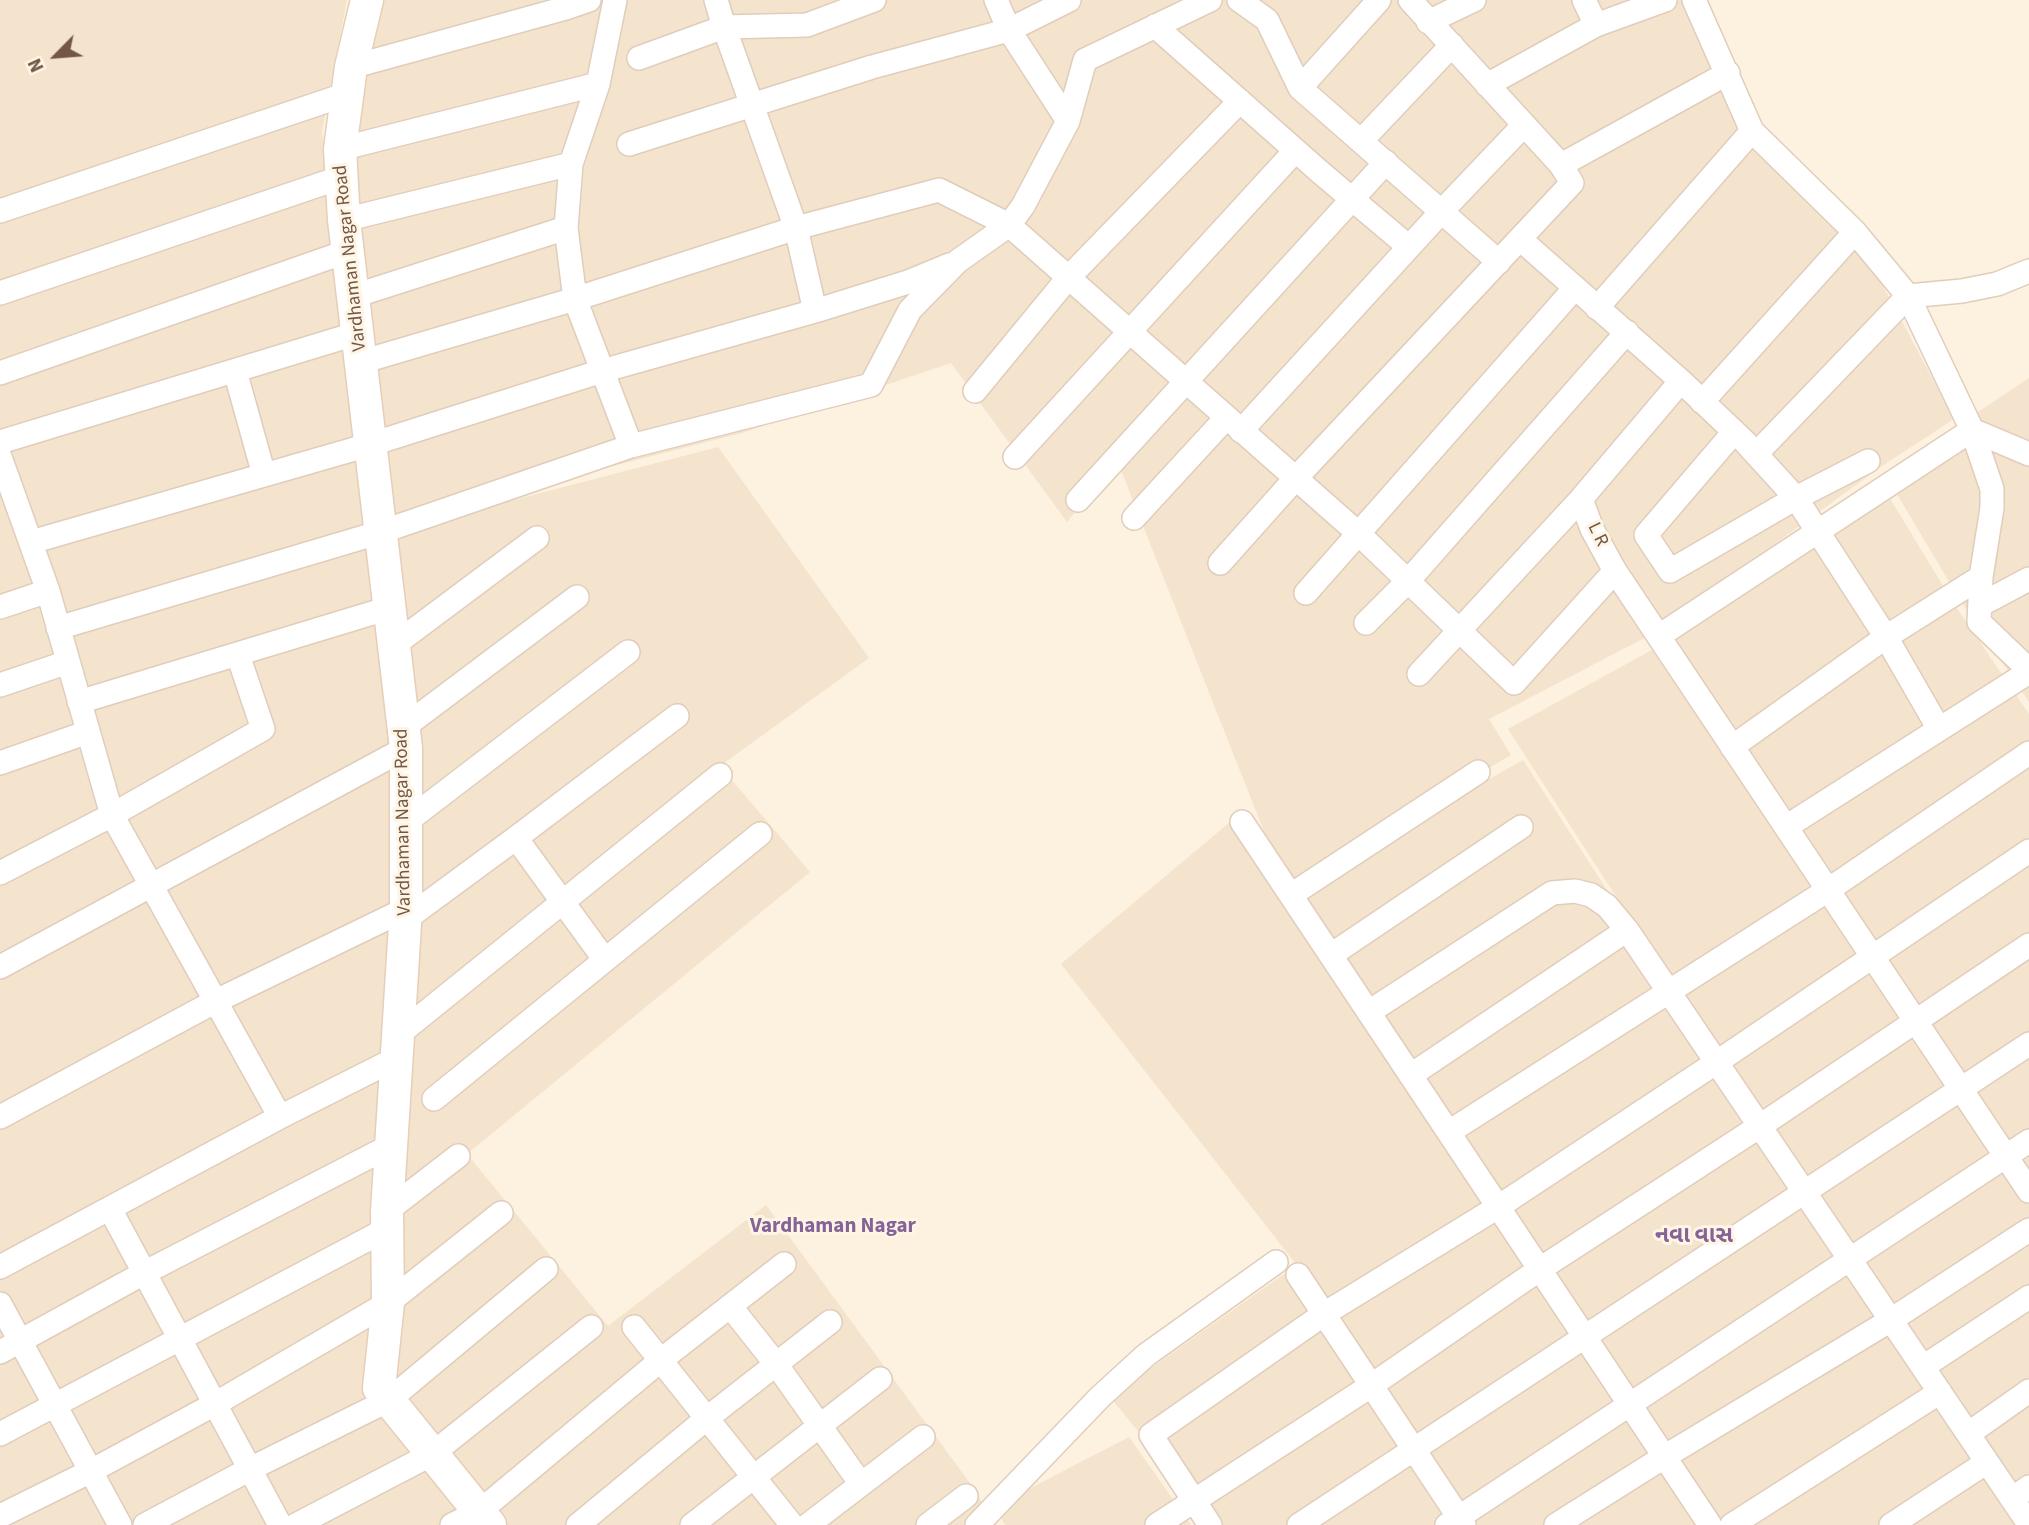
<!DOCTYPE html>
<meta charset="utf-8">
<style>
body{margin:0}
#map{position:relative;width:2029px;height:1525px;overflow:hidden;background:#fdf1df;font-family:"Source Sans 3",sans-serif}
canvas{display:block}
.north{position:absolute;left:21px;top:21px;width:70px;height:70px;-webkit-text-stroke:5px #fff5e5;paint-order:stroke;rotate:245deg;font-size:19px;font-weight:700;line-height:28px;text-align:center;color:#735746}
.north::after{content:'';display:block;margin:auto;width:24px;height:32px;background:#735746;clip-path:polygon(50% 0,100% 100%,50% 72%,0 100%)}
</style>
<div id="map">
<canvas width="2029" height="1525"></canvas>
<div class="north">N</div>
</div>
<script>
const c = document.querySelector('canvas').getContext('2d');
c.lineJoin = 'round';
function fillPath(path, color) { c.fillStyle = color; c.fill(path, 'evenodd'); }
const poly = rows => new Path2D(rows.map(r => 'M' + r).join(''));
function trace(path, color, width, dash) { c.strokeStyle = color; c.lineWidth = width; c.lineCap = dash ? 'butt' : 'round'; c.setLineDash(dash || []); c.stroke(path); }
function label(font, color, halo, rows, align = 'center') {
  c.font = font + ' "Source Sans 3","Noto Sans Gujarati",sans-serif'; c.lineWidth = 6; c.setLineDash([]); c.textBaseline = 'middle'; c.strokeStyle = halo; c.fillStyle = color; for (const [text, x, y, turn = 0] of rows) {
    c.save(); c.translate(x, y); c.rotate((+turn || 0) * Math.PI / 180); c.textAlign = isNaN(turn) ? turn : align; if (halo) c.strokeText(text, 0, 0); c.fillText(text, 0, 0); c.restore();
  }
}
fillPath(poly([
 [0,0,347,0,322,132,380,526,63,623,48,581,0,597],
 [354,0,1689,0,1745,103,1866,254,1954,419,1882,466,1650,635,1489,719,1511,755,1286,887,1117,460,1067,522,951,363,742,433,386,524,330,132],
 [2029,378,2029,702,1960,600,1885,474],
 [718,447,869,658,720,766,810,872,467,1154,608,1326,766,1205,972,1486,995,1525,486,1525,388,1384,395,1069,390,532],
 [1880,482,1954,604,2029,714,2029,1199,1652,641],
 [378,531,399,767,379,1386,475,1525,0,1525,0,602,44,588,60,630],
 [1652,650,2029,1205,2029,1525,2021,1525,1508,729],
 [1523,760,2017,1525,1710,1525,1288,892],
 [1236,817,1708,1525,1467,1525,1296,1264,1061,964],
 [1294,1267,1462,1525,1204,1525,1142,1436,1110,1397],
 [1129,1437,1191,1525,1005,1525,994,1507]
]), '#f4e3cd');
const street = poly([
 [615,0,598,84,571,164,566,228,575,299,631,446],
 [716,0,724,27,796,228,815,311],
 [996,0,1009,30,1068,121],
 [1239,0,1267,20,1300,88,1499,262],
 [1584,0,1596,25],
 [1694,0,1752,131,1855,232,1908,296,1972,430,1992,489,1992,508,1981,577,1979,622,2029,670],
 [1428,22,1474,0],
 [1155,26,1320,172,1409,247],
 [639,58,724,27,807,25,874,0],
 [351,67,566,8,589,0],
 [1487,85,1596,25,1665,0],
 [1300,88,1379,0],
 [1361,141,1452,45],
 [629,144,872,67,1009,30,1069,0],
 [340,149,598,84],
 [1561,165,1728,73],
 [0,211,347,94],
 [344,220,571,164],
 [1520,239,1681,381,1745,442,1796,498,1886,637,1939,729],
 [0,293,342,177],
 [354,296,566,228],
 [1597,308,1752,131],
 [361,362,575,299,796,228,939,190,1009,225,1359,534,1514,683,1615,571],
 [235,371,264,475],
 [0,373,348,251],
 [975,391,1068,278,1240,101],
 [1702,402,1855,232],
 [1972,430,2029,454],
 [1241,431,1442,211,1524,125],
 [1734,432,1646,535,1670,571,1796,498,1868,461],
 [0,442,358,333],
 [1756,454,1908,296,1962,291,1997,284,2029,271],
 [0,457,48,591,112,815,280,1117],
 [1015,457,1295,151],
 [1581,499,1592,529,1615,571,2029,1191],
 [1078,500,1386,162],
 [1134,518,1226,418],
 [31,542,372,444,602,371,815,311,908,282,949,265],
 [1220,563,1295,479,1572,183,1561,165,1410,0],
 [1306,593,1574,289],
 [1980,605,2029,579],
 [0,607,48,591],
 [1366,623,1409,580,1627,332],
 [58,628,381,532,631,446,871,385,910,310,958,261,1009,225,1023,206,1068,121,1085,60,1210,0],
 [1659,636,1972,430],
 [394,645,537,538],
 [1419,674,1581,499,1681,381],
 [0,685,68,662],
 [79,702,389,608],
 [404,727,577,597],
 [1732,747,1886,637,1981,577],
 [0,763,88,732],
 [406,822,628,652],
 [1242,822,1710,1525],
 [1786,827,2029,672],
 [516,838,605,960],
 [0,873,112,815,263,729,238,655],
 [1291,895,1478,772],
 [406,919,516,838,677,716],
 [1331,955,1521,827],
 [0,967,406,748],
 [1369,1012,1552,893,1575,891,1591,895,1607,906,1627,930,2029,1524],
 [399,1034,720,775],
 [1411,1075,1627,930],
 [434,1099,760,834],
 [0,1117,214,1002,406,909],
 [1449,1132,1828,890,2029,753],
 [110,1209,280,1525],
 [387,1211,458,1156],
 [0,1267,280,1117,397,1058],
 [1298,1275,1464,1525],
 [0,1304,120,1525],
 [730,1306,776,1364,861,1484],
 [634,1327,792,1525],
 [0,1352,144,1273,390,1146],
 [1923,1367,2029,1297],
 [0,1434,387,1229],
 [1968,1434,2029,1391],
 [2012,1499,2029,1487],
 [0,1516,91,1471,215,1404,388,1303,501,1213],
 [145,1525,250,1469,389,1400,546,1269],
 [296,1525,432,1454,591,1327],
 [452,1525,480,1511,661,1360,784,1264],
 [578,1525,706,1419,830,1322],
 [692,1525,880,1379],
 [808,1525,923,1437],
 [928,1525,966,1496],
 [977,1525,1100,1397,1146,1355,1276,1262],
 [1157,1525,1372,1385,1540,1269,1760,1126,2029,945],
 [1210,1525,1151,1435,1324,1314,1498,1207,1717,1062,2029,851],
 [1299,1525,2029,1044],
 [1447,1525,2029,1141],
 [1556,1525,1664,1457,1891,1320,2029,1230],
 [1732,1525,1940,1392],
 [1891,1525,1987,1462]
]);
const secondary = poly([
 [367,0,351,67,340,149,344,220,406,748,406,909,387,1211,388,1303,379,1388,490,1525]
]);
trace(street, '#e0cdbb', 26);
trace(secondary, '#e6ceb9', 35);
trace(street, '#fff', 23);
trace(secondary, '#fff', 32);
label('19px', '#735746', '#fff5e5', [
 ["Vardhaman Nagar Road",351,258,-96],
 ["L R",1597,535,64],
 ["Vardhaman Nagar Road",404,822,-91]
]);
label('bold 21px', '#856297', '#fff5e5', [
 ["Vardhaman Nagar",833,1227]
]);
label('bold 23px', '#856297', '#fff5e5', [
 ["નવા વાસ",1694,1237]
]);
</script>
